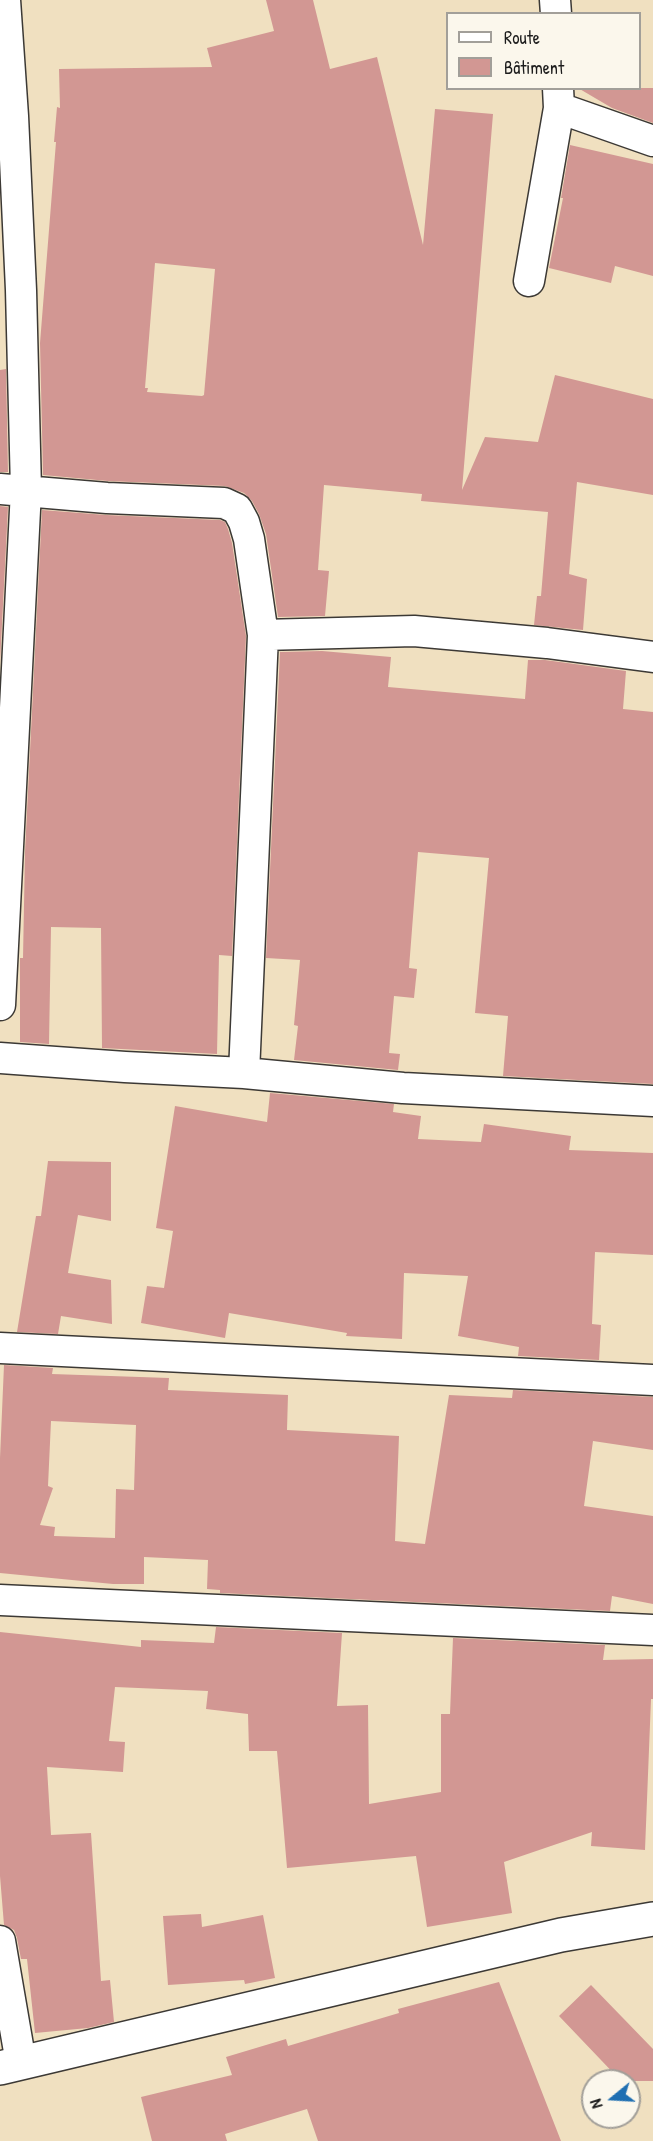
<!DOCTYPE html>
<meta charset="utf-8">
<style>
body{margin:0}
#map{position:relative;width:653px;height:2141px;overflow:hidden;background:#f0e0c0;font-family:"Patrick Hand",sans-serif}
canvas{display:block}
.legend{position:absolute;left:446px;top:12px;width:195px;height:78px;box-sizing:border-box;background:#fbf7ec;border:2px solid #a29f99;margin:0;padding:8px 10px;list-style:none;font-size:18px;color:#1c1c1c}
.legend li{display:flex;align-items:center;gap:12px;height:30px}
.legend b{width:30px;border:2px solid #a29f99}
.north{position:absolute;left:581px;top:2069px;width:60px;height:60px;box-sizing:border-box;background:#fbf7ec;border:2px solid #a29f99;border-radius:50%;rotate:252deg;font-size:16px;font-weight:700;line-height:24px;text-align:center;color:#1c1c1c}
.north::after{content:'';display:block;margin:auto;width:21px;height:27px;background:#1f6fb2;clip-path:polygon(50% 0,100% 100%,50% 72%,0 100%)}
</style>
<div id="map">
<canvas width="653" height="2141"></canvas>
<ul class="legend">
<li><b style="height:8px;background:#fff"></b>Route</li>
<li><b style="height:16px;background:#d29793"></b>Bâtiment</li>
</ul>
<div class="north">N</div>
</div>
<script>
const c = document.querySelector('canvas').getContext('2d');
c.lineJoin = 'round';
function fillPath(path, color) { c.fillStyle = color; c.fill(path, 'evenodd'); }
const poly = rows => new Path2D(rows.map(r => 'M' + r).join(''));
function trace(path, color, width, dash) { c.strokeStyle = color; c.lineWidth = width; c.lineCap = dash ? 'butt' : 'round'; c.setLineDash(dash || []); c.stroke(path); }
fillPath(poly([
 [266,0,313,0,330,69,377,57,423,245,435,109,493,114,462,490,485,437,538,442,555,375,653,399,653,495,577,482,569,574,587,579,583,630,534,625,537,596,541,596,548,512,421,501,422,494,324,485,318,570,329,571,325,616,278,617,266,534,259,514,252,501,244,493,225,486,108,481,43,475,40,343,56,142,54,142,57,107,60,108,59,69,212,67,207,48,274,31],
 [155,263,215,269,204,395,202,396,147,392,148,388,145,388],
 [578,88,653,88,653,123,612,108],
 [570,145,653,164,653,276,615,266,611,283,549,268,563,198,561,198],
 [6,369,8,472,0,472,0,370],
 [0,506,8,507,0,663],
 [42,510,106,515,220,520,225,522,228,529,232,543,246,636,232,956,219,955,217,1054,102,1048,101,928,51,927,49,1044,20,1042,20,958,23,958,25,852],
 [322,651,391,657,388,687,525,699,528,660,545,660,626,671,623,709,653,712,653,1084,503,1076,508,1016,475,1013,489,858,418,852,409,968,417,969,414,998,394,996,389,1053,400,1054,398,1070,294,1060,298,1026,294,1025,300,960,266,958,280,652],
 [270,1093,394,1104,393,1112,421,1116,418,1139,481,1142,484,1124,571,1136,569,1150,653,1153,653,1255,595,1252,592,1324,601,1325,599,1360,518,1356,519,1347,458,1336,468,1276,404,1273,402,1339,346,1336,347,1333,229,1313,225,1338,141,1323,147,1286,164,1288,173,1231,156,1228,175,1106,267,1122],
 [48,1161,111,1162,111,1221,78,1215,68,1273,111,1280,112,1324,61,1316,58,1334,17,1332,36,1216,41,1216],
 [4,1365,53,1368,52,1374,169,1378,168,1390,288,1395,287,1430,399,1436,395,1541,425,1544,449,1395,512,1398,513,1390,653,1397,653,1450,593,1441,584,1506,653,1516,653,1604,612,1596,610,1611,220,1593,220,1590,207,1589,208,1560,144,1557,144,1584,113,1584,0,1573,0,1458],
 [51,1421,136,1425,134,1490,116,1489,115,1538,54,1536,55,1527,40,1525,53,1488,48,1486],
 [216,1627,342,1633,337,1706,368,1705,369,1804,441,1792,441,1714,450,1714,453,1638,605,1645,603,1660,653,1659,653,1699,651,1699,645,1850,591,1846,592,1832,504,1862,512,1913,427,1927,416,1856,287,1868,277,1751,249,1751,248,1714,206,1709,208,1691,115,1687,109,1741,125,1742,123,1772,47,1767,51,1835,91,1833,101,1981,110,1980,114,2022,88,2028,35,2033,27,1959,21,1959,17,1938,14,1930,4,1925,0,1876,0,1632,141,1647,141,1640,214,1643],
 [201,1914,202,1927,263,1915,275,1978,245,1984,244,1980,168,1985,163,1916],
 [499,1982,561,2141,318,2141,307,2109,225,2134,227,2141,152,2141,141,2097,232,2075,226,2057,286,2039,288,2046,399,2013,398,2009],
 [591,1985,653,2049,653,2081,621,2081,559,2016]
]), '#d29793');
const minor = poly([
 [555,0,556,14],
 [559,108,653,141],
 [529,281,559,108,558,88],
 [0,489,107,498,224,503,237,509,244,522,249,539,263,635,244,1073],
 [263,635,414,631,547,643,653,657],
 [0,1005,26,490,21,290,13,116,5,0],
 [0,1058,125,1067,244,1073,403,1088,653,1101],
 [0,1348,653,1380],
 [0,1600,653,1630],
 [0,1941,21,2063]
]);
const tertiary = poly([
 [0,2068,561,1935,653,1919]
]);
trace(minor, '#3c3935', 33);
trace(tertiary, '#3c3935', 36);
trace(minor, '#fff', 30);
trace(tertiary, '#fff', 33);
</script>
